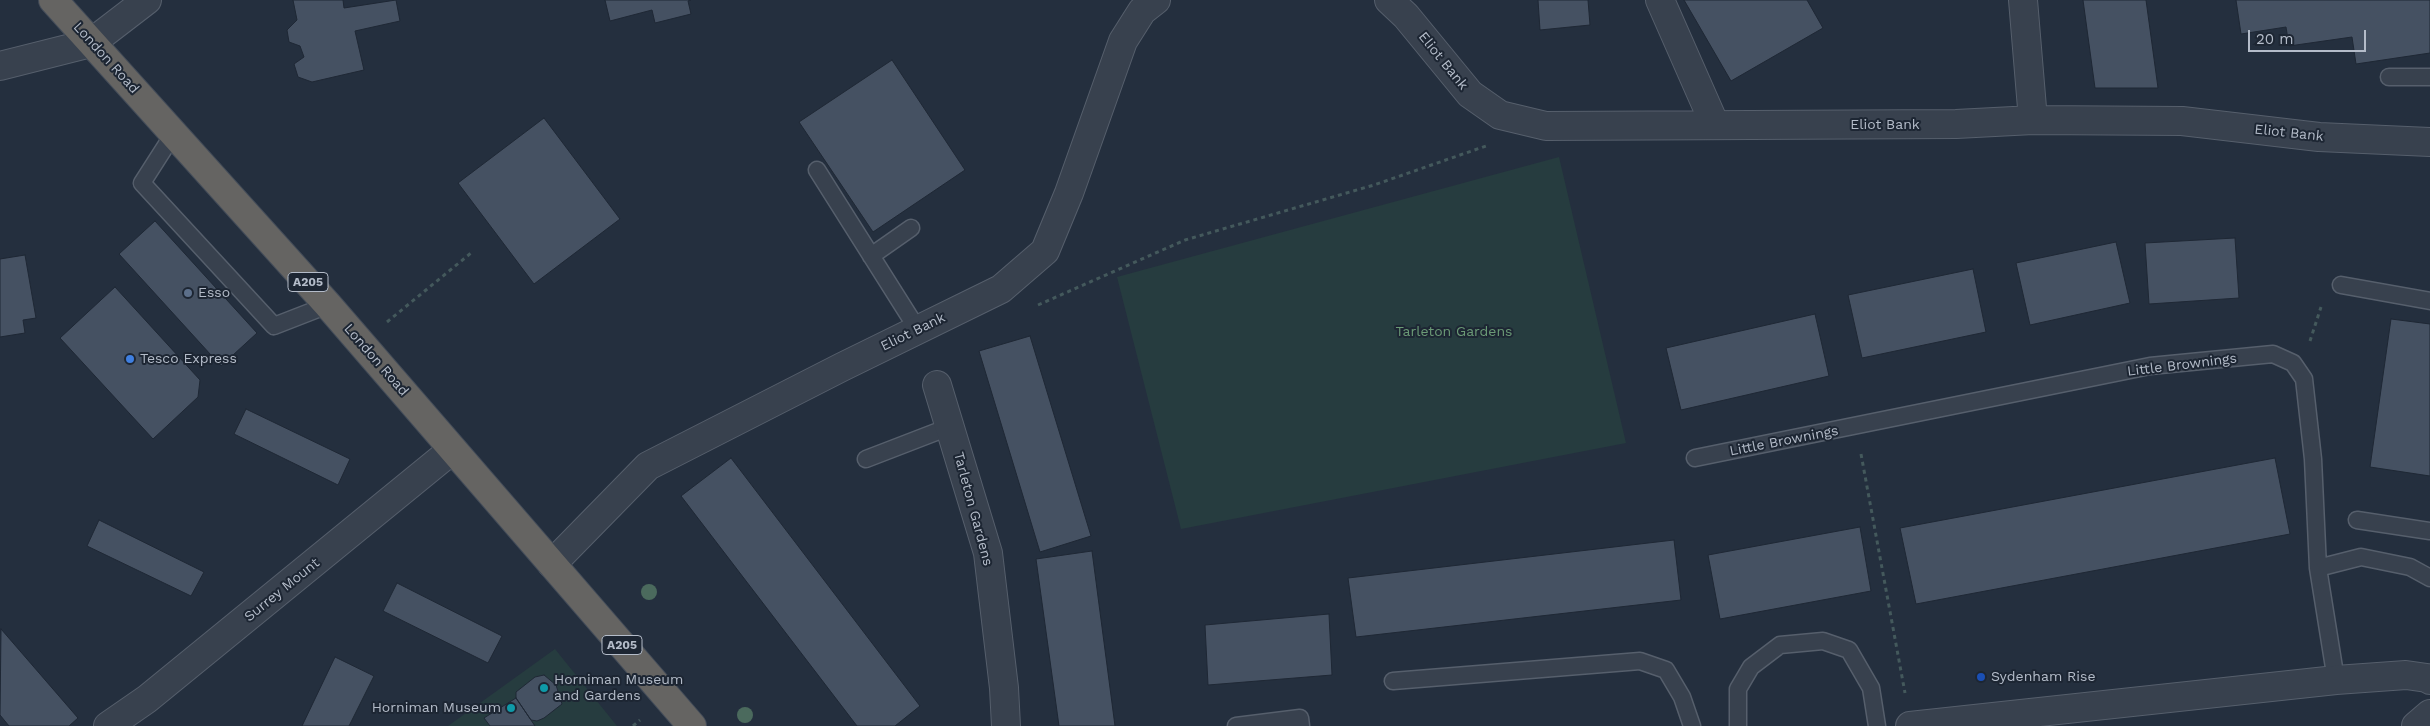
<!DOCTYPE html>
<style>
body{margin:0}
#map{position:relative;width:2430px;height:726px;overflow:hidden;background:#242f3e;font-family:"Work Sans",sans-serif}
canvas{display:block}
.scale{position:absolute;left:2248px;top:30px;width:118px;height:22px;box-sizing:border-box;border:2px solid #b4bcc9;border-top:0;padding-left:6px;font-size:15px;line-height:18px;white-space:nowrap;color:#b4bcc9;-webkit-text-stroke:4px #1d2633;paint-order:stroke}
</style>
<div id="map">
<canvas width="2430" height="726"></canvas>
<div class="scale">20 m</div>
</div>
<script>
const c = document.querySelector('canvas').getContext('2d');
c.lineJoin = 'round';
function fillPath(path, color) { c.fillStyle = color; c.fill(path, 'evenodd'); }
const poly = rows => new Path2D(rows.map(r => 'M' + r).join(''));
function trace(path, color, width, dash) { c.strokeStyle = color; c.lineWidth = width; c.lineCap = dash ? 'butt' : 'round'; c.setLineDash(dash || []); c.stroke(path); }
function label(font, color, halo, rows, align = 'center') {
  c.font = font + ' "Work Sans",sans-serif'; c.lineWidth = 4; c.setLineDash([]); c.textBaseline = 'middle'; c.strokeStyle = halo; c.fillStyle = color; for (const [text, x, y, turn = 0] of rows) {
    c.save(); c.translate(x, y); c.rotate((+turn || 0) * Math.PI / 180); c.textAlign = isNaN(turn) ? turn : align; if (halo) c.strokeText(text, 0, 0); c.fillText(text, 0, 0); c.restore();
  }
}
fillPath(poly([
 [1559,157,1626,443,1181,529,1117,277],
 [555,649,617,726,448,726]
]), '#263c3f');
const building = poly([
 [293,0,343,0,344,8,396,0,400,21,355,31,364,70,312,82,298,77,294,64,304,57,300,46,289,42,287,30,297,20,293,0],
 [605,0,691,0,688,1,691,14,655,23,652,10,610,21,605,0],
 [1538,0,1588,0,1590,25,1540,30,1538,0],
 [1684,0,1807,0,1823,28,1731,81,1684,0],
 [2083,0,2146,0,2158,88,2095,88,2083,0],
 [2236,0,2430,0,2430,53,2356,64,2352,37,2289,46,2286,27,2241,34,2236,0],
 [892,60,965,170,873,232,799,122,892,60],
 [544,118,620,219,534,284,458,183,544,118],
 [155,221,257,333,221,366,119,254,155,221],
 [2235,238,2239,298,2149,304,2145,243,2235,238],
 [2116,242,2130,303,2030,325,2016,263,2116,242],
 [25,255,36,318,23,320,25,333,0,337,0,259,25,255],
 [1973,269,1986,332,1862,358,1848,295,1973,269],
 [115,287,200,380,198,397,153,439,60,338,115,287],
 [1815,314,1829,376,1681,410,1666,348,1815,314],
 [2391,319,2430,324,2430,476,2370,467,2391,319],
 [1030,336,1091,536,1040,552,979,351,1030,336],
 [246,409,350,459,338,485,234,434,246,409],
 [731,458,920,706,895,726,857,726,681,496,731,458],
 [2275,458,2290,534,1916,604,1900,528,2275,458],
 [99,520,204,572,191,596,87,546,99,520],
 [1860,527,1871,591,1720,619,1708,555,1860,527],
 [1674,540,1681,600,1356,637,1348,578,1674,540],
 [1092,551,1115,726,1059,726,1036,559,1092,551],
 [397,583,502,636,488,663,383,611,397,583],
 [1329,614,1332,675,1208,685,1205,625,1329,614],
 [1,629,78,718,69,726,9,726,0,715,1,629],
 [335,657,374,676,349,726,302,726,335,657],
 [544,675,556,685,562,704,544,718,537,721,531,720,516,698,516,692,535,677,544,675],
 [516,698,535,726,490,726,484,718,516,698]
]);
fillPath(building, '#455162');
trace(building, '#1f2835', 1);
const service = poly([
 [2389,77,2430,77],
 [174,133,142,183,274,326,328,305],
 [817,170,918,330],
 [871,256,911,228],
 [2341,285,2430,301],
 [1695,458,2150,366,2273,354,2293,363,2304,379,2313,459,2318,568,2336,680],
 [866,459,949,427],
 [2357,520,2430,531],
 [2318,568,2361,557,2410,567,2430,578],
 [1393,681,1640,661,1666,670,1682,697,1692,726],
 [1236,726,1300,718,1301,726],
 [1738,726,1738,689,1751,667,1780,645,1823,641,1849,650,1871,688,1877,726]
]);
const minor = poly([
 [1389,0,1406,16,1470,94,1500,115,1546,126,1956,124,2033,120,2182,121,2319,137,2430,142],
 [1660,0,1715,125],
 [2023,0,2033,120],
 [91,43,147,0],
 [937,385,988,553,1004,688,1006,726],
 [552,564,648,466,842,367,1001,289,1045,251,1069,193,1123,41,1142,11,1156,0],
 [108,726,147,699,452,450],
 [1910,726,2336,680,2406,675,2427,678,2430,680]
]);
const tertiary = poly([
 [0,66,91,43],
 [2416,726,2430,714]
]);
const trunk = poly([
 [53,0,328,305,692,726]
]);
trace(service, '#565f6c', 19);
trace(minor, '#565f6c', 30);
trace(tertiary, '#565f6c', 30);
trace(trunk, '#434c59', 30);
trace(poly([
 [1038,305,1185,240,1374,185,1486,146],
 [387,322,471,253],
 [2310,341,2321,307],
 [1861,454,1905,693],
 [633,726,640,720]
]), '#44595c', 3, [4, 4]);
trace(service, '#38414e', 16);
trace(minor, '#38414e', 28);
trace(tertiary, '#38414e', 28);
trace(trunk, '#656462', 28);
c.fillStyle = '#4b6a5d';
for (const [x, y] of [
 [649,592],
 [745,715]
]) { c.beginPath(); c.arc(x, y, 8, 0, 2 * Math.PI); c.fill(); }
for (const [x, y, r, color] of [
 [188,293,5,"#5c6f8a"],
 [130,359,5,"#3f7fe0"],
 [1981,677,5,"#1a4fb4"],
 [544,688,5,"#0f9aa8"],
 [511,708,5,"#0f9aa8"]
]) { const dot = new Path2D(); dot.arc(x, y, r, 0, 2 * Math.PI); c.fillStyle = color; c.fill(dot); trace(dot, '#1d2633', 2); }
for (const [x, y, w] of [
 [308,282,40],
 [622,645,40]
]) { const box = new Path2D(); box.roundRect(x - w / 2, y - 9.5, w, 19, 4); c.fillStyle = '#1d2633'; c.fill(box); trace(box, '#b4bcc9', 1); }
label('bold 12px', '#b4bcc9', null, [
 ["A205",308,282],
 ["A205",622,645]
]);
label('14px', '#b4bcc9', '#1d2633', [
 ["London Road",106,58,48],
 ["Eliot Bank",1443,61,51],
 ["Eliot Bank",1885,125],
 ["Eliot Bank",2289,133,6],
 ["Eliot Bank",913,332,-26],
 ["London Road",376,360,49],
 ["Little Brownings",2182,365,-7],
 ["Little Brownings",1784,441,-11],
 ["Tarleton Gardens",973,509,75],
 ["Surrey Mount",282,590,-39]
]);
label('14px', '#b4bcc9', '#1d2633', [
 ["Esso",198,293],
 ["Tesco Express",140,359],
 ["Sydenham Rise",1991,677],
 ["Horniman Museum",554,680],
 ["and Gardens",554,696],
 ["Horniman Museum",501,708,"right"]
], 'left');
label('14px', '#6b9a76', '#1d2633', [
 ["Tarleton Gardens",1454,332]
]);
</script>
